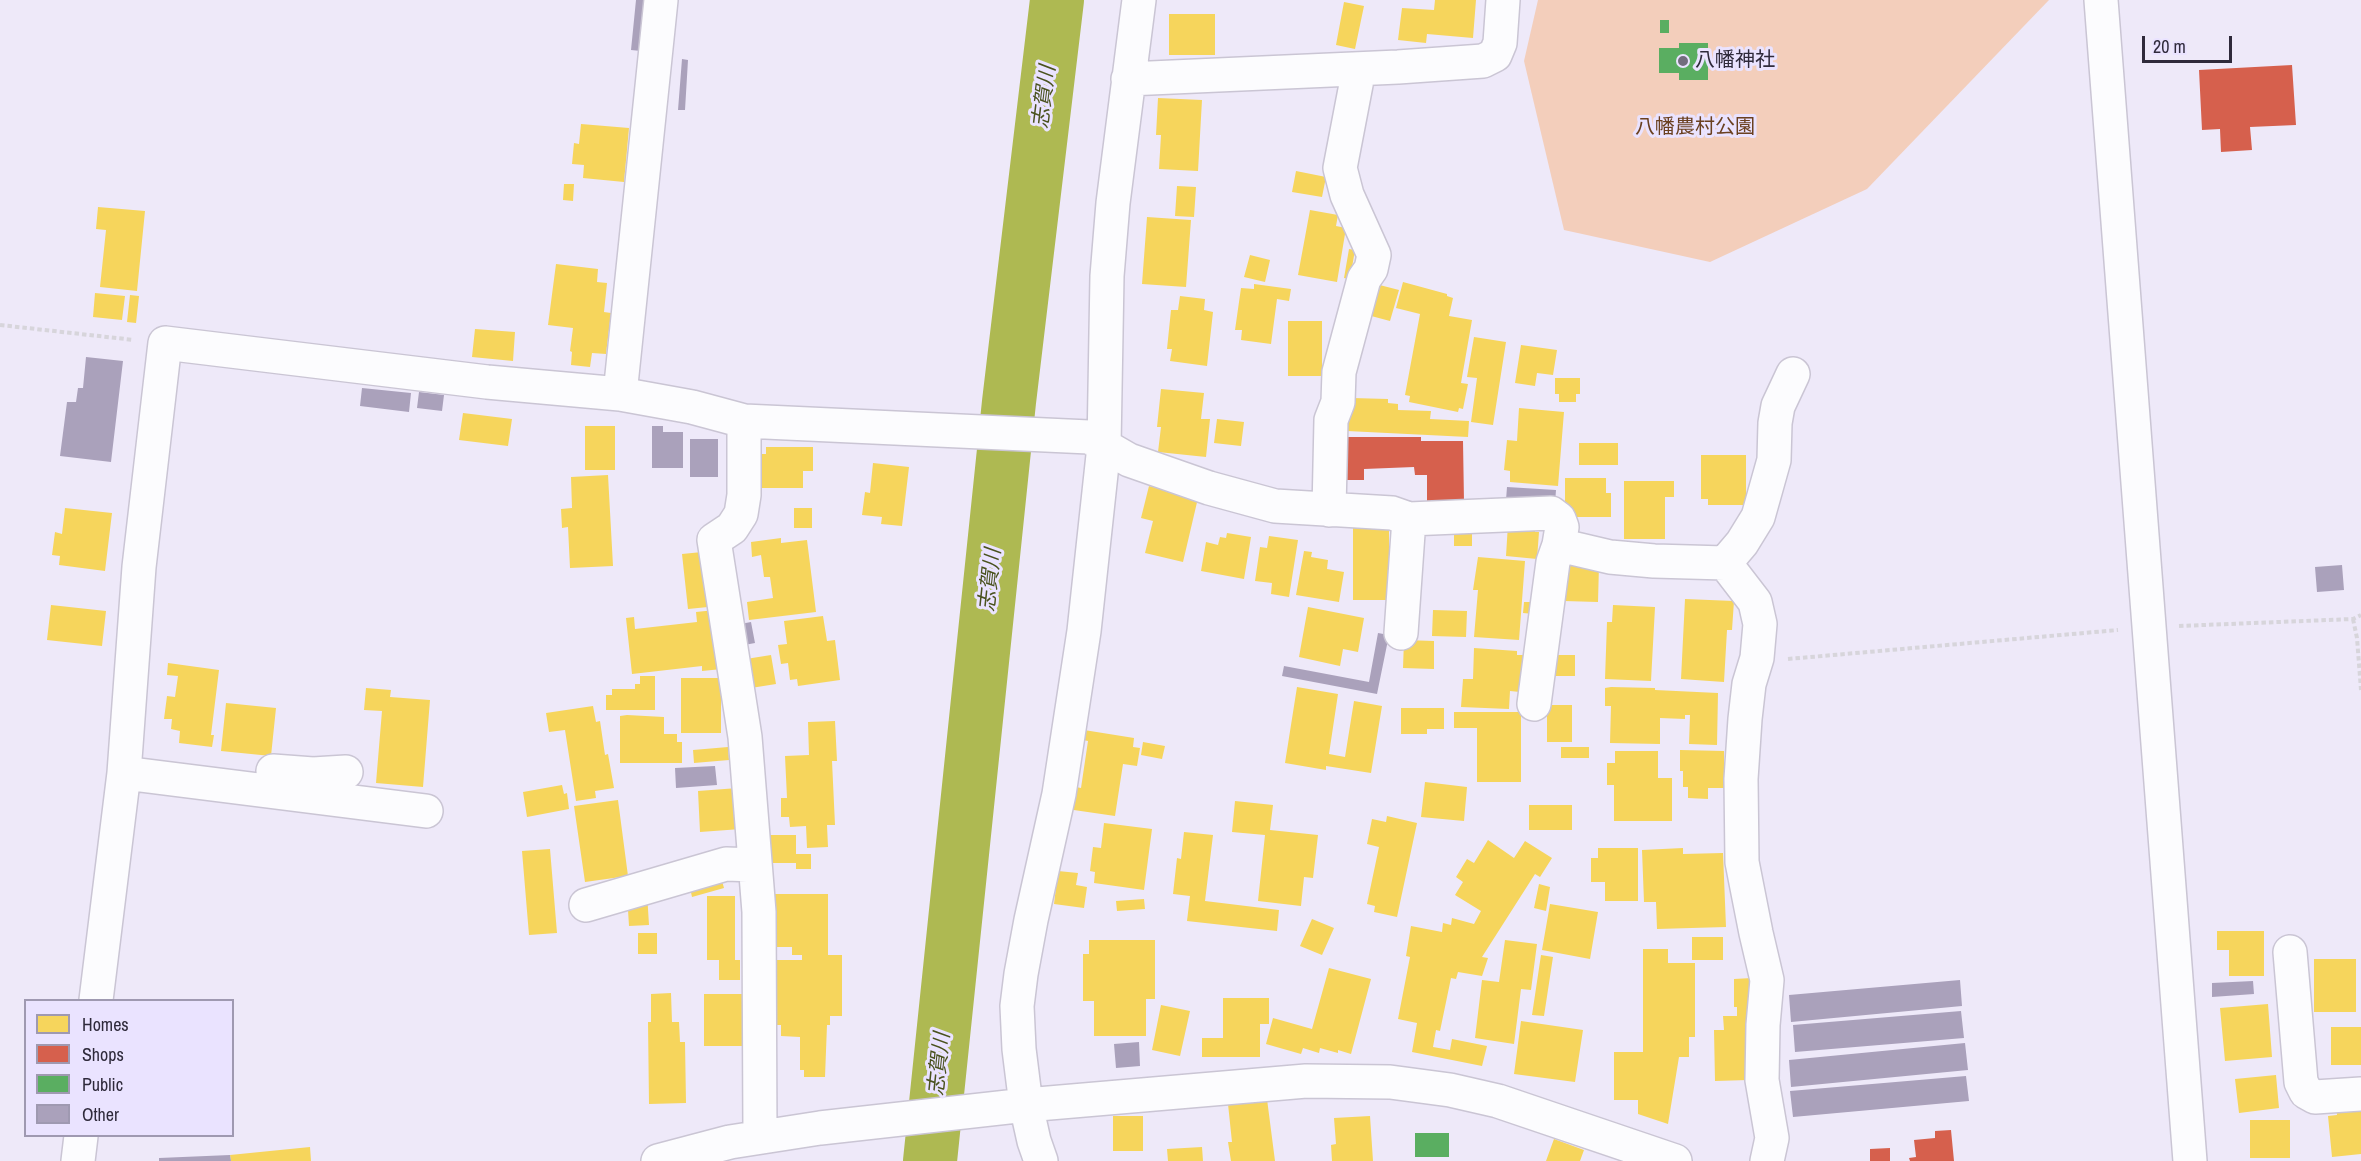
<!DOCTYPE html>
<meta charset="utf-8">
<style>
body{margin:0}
#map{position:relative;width:2361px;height:1161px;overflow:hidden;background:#eee9f9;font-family:"Archivo Narrow",sans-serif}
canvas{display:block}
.legend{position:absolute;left:24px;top:999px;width:210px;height:138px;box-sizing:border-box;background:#eae3ff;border:2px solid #9f99b1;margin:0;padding:8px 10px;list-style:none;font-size:18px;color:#2f2a3b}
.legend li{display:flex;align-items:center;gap:12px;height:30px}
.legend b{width:30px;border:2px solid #9f99b1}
.scale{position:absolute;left:2142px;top:36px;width:90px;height:27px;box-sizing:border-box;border:3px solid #2f2a3b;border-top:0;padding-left:8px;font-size:18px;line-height:21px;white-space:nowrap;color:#2f2a3b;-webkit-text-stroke:4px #eae3ff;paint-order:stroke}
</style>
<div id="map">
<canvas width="2361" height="1161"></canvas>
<ul class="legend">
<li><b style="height:16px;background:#f6d55c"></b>Homes</li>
<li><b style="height:16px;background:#d6604d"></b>Shops</li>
<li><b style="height:16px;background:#5aae61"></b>Public</li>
<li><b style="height:16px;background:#aaa1bb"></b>Other</li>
</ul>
<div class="scale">20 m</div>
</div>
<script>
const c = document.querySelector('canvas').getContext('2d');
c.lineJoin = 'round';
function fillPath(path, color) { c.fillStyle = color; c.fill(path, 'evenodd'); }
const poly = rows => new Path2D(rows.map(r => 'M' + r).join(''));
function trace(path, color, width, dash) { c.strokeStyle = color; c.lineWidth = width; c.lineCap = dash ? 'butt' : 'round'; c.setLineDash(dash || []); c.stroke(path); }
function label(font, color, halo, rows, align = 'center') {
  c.font = font + ' "Archivo Narrow","Noto Sans JP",sans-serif'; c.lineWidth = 6; c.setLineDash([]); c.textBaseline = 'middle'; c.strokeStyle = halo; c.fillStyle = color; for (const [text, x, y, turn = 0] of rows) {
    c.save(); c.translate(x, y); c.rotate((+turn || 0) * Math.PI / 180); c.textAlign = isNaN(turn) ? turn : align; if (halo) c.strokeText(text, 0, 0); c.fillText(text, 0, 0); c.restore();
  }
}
fillPath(poly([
 [1538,0,2049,0,1867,189,1710,262,1564,230,1524,61]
]), '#f3cebb');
fillPath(poly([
 [1435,0,1476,0,1473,38,1427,34,1426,43,1398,40,1402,8,1434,10],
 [1344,2,1364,6,1355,49,1336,45],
 [1169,14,1215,14,1215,55,1169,55],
 [1158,98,1202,100,1198,171,1159,169,1161,135,1156,135],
 [581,124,629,128,624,182,583,178,584,165,572,164,574,143,579,144],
 [1296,171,1326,177,1322,197,1292,192],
 [564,184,574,184,573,201,563,200],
 [1177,186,1196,187,1194,217,1175,216],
 [98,207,145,211,137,291,100,287,106,230,96,229],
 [1310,210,1338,215,1336,226,1346,228,1337,282,1298,275],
 [1147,217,1191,220,1186,287,1142,284],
 [1349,249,1355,250,1350,279,1344,278],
 [1250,255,1270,260,1265,282,1244,277],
 [556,264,598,269,597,282,607,283,604,312,611,313,606,354,592,353,590,367,571,365,572,352,570,351,573,328,548,325],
 [1368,282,1399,290,1390,321,1360,313],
 [1403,282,1447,294,1447,296,1453,298,1449,316,1472,320,1461,383,1468,384,1463,409,1459,408,1458,412,1409,402,1410,396,1405,395,1420,314,1396,308],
 [1254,284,1291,289,1289,301,1277,299,1271,344,1241,340,1242,330,1235,330,1241,288,1254,289],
 [95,293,125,296,122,320,93,317],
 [130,295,139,296,136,323,127,322],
 [1180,296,1205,299,1204,310,1213,312,1207,366,1170,361,1172,349,1167,349,1171,310,1178,310],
 [1288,321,1322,321,1322,376,1288,376],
 [475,329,515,332,513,361,472,357],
 [1474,337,1506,342,1493,425,1471,422,1477,378,1467,377],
 [1521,345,1557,350,1553,375,1537,373,1535,386,1515,383],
 [1555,378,1580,378,1580,394,1576,394,1576,402,1559,402,1559,394,1555,394],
 [1161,389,1204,393,1201,419,1210,419,1206,457,1158,452,1161,427,1157,427],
 [1352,398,1388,399,1388,403,1398,404,1398,410,1431,411,1430,419,1469,421,1468,437,1347,431],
 [1519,408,1564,412,1558,486,1510,482,1510,471,1504,470,1507,440,1517,441],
 [463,413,512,419,508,446,459,440],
 [1217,419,1244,422,1241,446,1214,443],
 [585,426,615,426,615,470,585,470],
 [1579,443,1618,443,1618,465,1579,465],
 [766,447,813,447,813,471,803,471,803,488,757,488,760,454,766,454],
 [1701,455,1746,455,1746,505,1708,505,1708,499,1701,499],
 [873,463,909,467,902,526,881,524,882,517,862,515,865,492,870,493],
 [608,475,613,566,570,568,568,527,562,528,561,509,572,508,571,477],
 [1565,478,1606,478,1606,493,1611,493,1611,517,1565,517],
 [1624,481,1674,481,1674,497,1665,497,1665,539,1624,539],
 [1149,486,1198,498,1183,562,1145,553,1153,521,1141,518],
 [65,508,112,513,105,571,59,565,60,556,52,555,55,532,62,534],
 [794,508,812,508,812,528,794,528],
 [1353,524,1389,524,1389,600,1353,600],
 [1508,524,1535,526,1535,532,1539,532,1537,559,1506,556],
 [1454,526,1472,526,1472,546,1454,546],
 [1227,533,1251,537,1244,579,1201,571,1206,542,1218,545,1220,537,1226,538],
 [1269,536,1298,540,1289,597,1271,594,1272,583,1255,581,1260,547,1267,548],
 [781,538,781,543,807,540,816,612,749,620,747,602,773,598,770,577,764,577,761,555,752,557,751,542],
 [1304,551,1312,552,1311,557,1328,560,1327,569,1344,572,1339,602,1296,595],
 [702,552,708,607,688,609,682,554],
 [1478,557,1525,561,1519,640,1474,637,1478,590,1473,590],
 [1565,563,1599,565,1598,602,1564,601],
 [1685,599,1734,601,1732,630,1727,630,1724,682,1681,679],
 [1524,602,1535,602,1534,614,1523,613],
 [51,605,106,611,102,646,47,640],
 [1613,605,1655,607,1651,681,1605,679,1607,622,1612,622],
 [1308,607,1364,618,1358,652,1343,649,1340,666,1299,657],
 [715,610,722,669,702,671,702,666,632,674,626,618,634,617,635,629,697,622,696,612],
 [1433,610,1467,611,1466,637,1432,636],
 [823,616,827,641,835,640,840,680,798,686,797,679,790,680,788,663,781,664,778,645,787,644,784,621],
 [1404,640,1434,641,1434,669,1403,668],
 [1474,648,1517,651,1517,655,1526,655,1525,676,1521,675,1520,692,1510,691,1509,709,1461,707,1463,679,1473,679],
 [771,655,776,684,751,688,746,659],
 [1550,655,1575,655,1575,676,1550,676],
 [168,663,219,670,211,735,214,735,212,747,179,743,180,731,171,729,172,719,164,719,167,696,175,697,178,676,167,675],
 [640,676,655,676,655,710,606,710,606,695,612,695,612,689,635,689,635,684,640,684],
 [681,678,721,678,721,733,681,733],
 [1297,687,1338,694,1329,754,1345,757,1354,701,1382,706,1371,773,1326,766,1326,770,1285,763],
 [1611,687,1655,688,1655,690,1718,693,1717,745,1689,744,1690,715,1685,715,1685,719,1660,718,1660,744,1610,743,1611,706,1605,706,1605,688],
 [366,688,391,690,390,697,430,700,423,787,376,783,382,711,364,710],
 [226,703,276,708,271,756,221,751],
 [1547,705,1572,705,1572,742,1547,742],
 [593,706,596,722,600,721,605,755,608,754,614,788,595,791,596,798,576,801,565,730,549,732,546,713],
 [1401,708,1444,708,1444,729,1427,729,1427,734,1401,734],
 [1454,712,1521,712,1521,782,1477,782,1477,728,1454,728],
 [627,715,664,717,664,734,677,734,677,742,682,742,682,763,620,763,620,716],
 [835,721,837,761,832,761,835,825,827,825,828,847,807,848,806,826,790,827,789,817,781,817,781,798,787,798,785,756,809,755,808,722],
 [1084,730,1134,738,1133,747,1140,748,1137,766,1123,764,1115,816,1067,809,1071,786,1081,788,1088,741,1083,740],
 [1143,742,1165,746,1162,759,1141,755],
 [728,747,729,760,694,763,693,750],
 [1561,747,1589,747,1589,758,1561,758],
 [1680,750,1724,751,1724,788,1708,788,1708,799,1688,798,1688,787,1683,787,1683,771,1680,771],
 [1615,751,1658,751,1658,778,1672,778,1672,821,1614,821,1614,785,1607,785,1607,763,1615,763],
 [1425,782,1467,787,1464,821,1421,817],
 [562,785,564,794,567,793,569,809,527,817,523,792],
 [738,788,741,829,700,832,698,791],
 [618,800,628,876,585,882,574,806],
 [1235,801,1273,805,1270,830,1318,835,1313,878,1304,877,1301,906,1258,901,1265,835,1232,832],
 [1529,805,1572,805,1572,830,1529,830],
 [1387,816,1417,823,1397,917,1374,912,1375,906,1367,904,1379,847,1367,844,1372,819,1386,822],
 [1104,823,1152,829,1144,890,1094,883,1095,872,1090,871,1093,847,1101,848],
 [1184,832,1213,835,1205,901,1279,910,1277,931,1187,921,1190,896,1173,894,1177,858,1181,859],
 [768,835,796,835,796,854,811,854,811,869,796,869,796,863,768,863],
 [1488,840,1514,858,1525,841,1552,858,1540,877,1535,874,1482,957,1488,958,1482,976,1458,972,1456,979,1451,978,1440,1031,1436,1030,1433,1047,1450,1050,1452,1039,1487,1046,1482,1066,1412,1052,1417,1023,1398,1019,1410,957,1406,956,1411,926,1442,932,1443,923,1451,925,1452,918,1474,924,1481,911,1455,895,1463,882,1456,877,1467,859,1474,863],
 [1598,848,1638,848,1638,901,1605,901,1605,882,1591,882,1591,858,1598,858],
 [1683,848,1683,854,1723,853,1726,927,1657,929,1656,902,1644,902,1642,850],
 [550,849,557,933,529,935,522,851],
 [1058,871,1078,873,1076,885,1087,887,1084,908,1054,904],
 [722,881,724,888,692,897,689,883],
 [1539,884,1550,887,1546,911,1534,908],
 [647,893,649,925,629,926,627,894],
 [773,894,828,894,828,955,842,955,842,1016,830,1016,830,1025,827,1025,825,1077,804,1077,804,1070,800,1070,800,1037,781,1036,781,1025,774,1025,776,960,802,960,802,955,792,955,792,947,773,947],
 [707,896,735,896,735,960,740,960,740,980,719,980,719,960,707,960],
 [1144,899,1145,909,1117,911,1116,901],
 [1550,904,1598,912,1590,959,1542,950],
 [1312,919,1334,928,1322,955,1300,946],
 [2217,931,2264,931,2264,976,2229,976,2229,950,2217,950],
 [638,933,657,933,657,954,638,954],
 [1692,937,1723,937,1723,960,1692,960],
 [1089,940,1155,940,1155,999,1146,999,1146,1036,1094,1036,1094,1001,1083,1001,1083,954,1089,954],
 [1505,940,1537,944,1531,990,1521,989,1514,1044,1475,1038,1482,980,1499,982],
 [1643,949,1668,949,1668,963,1695,963,1695,1037,1689,1037,1689,1057,1679,1057,1668,1124,1638,1114,1638,1100,1614,1100,1614,1052,1643,1052],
 [1541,955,1553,957,1544,1016,1532,1015],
 [2314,959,2356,959,2356,1012,2314,1012],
 [1329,968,1371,979,1351,1054,1338,1050,1338,1053,1320,1048,1319,1053,1303,1048,1301,1054,1266,1044,1273,1018,1312,1029],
 [1752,978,1753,1015,1747,1015,1748,1080,1715,1081,1714,1030,1724,1030,1723,1016,1737,1016,1737,1007,1734,1007,1734,979],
 [671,993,672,1022,679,1022,680,1042,685,1042,686,1103,649,1104,648,1022,651,1022,651,994],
 [704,994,746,994,746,1046,704,1046],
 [1223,998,1269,998,1269,1024,1260,1024,1260,1057,1202,1057,1202,1038,1223,1038],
 [2268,1004,2272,1057,2225,1061,2220,1008],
 [1161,1005,1190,1011,1180,1056,1152,1050],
 [1521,1021,1583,1030,1575,1082,1514,1074],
 [2331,1027,2361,1027,2361,1065,2331,1065],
 [2276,1075,2279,1108,2239,1113,2235,1079],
 [1267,1099,1275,1161,1231,1161,1228,1142,1232,1142,1228,1104],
 [2336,1106,2361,1109,2361,1154,2332,1157,2328,1116,2337,1115],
 [1113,1116,1143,1116,1143,1151,1113,1151],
 [1370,1116,1373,1161,1332,1161,1331,1145,1336,1144,1334,1118],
 [2250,1120,2290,1120,2290,1158,2250,1158],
 [1554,1139,1584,1150,1580,1161,1546,1161],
 [310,1147,311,1161,231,1161,230,1155],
 [1202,1147,1203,1161,1168,1161,1167,1149]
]), '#f6d55c');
fillPath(poly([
 [2292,65,2296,125,2250,127,2252,150,2221,152,2220,129,2202,130,2199,70],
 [1337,437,1421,437,1421,441,1463,441,1464,502,1427,502,1427,475,1415,475,1414,467,1364,469,1364,480,1338,480],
 [1951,1130,1954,1161,1910,1161,1909,1158,1916,1157,1914,1140,1935,1138,1935,1131],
 [1890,1148,1890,1161,1870,1161,1870,1149]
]), '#d6604d');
fillPath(poly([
 [1660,20,1669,20,1669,33,1660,33],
 [1679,43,1708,43,1708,80,1679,80,1679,73,1659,73,1659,48,1679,48],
 [1415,1133,1449,1133,1449,1157,1415,1157]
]), '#5aae61');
trace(poly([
 [930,1161,1009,402,1057,0]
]), '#aeb952', 54);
fillPath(poly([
 [636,0,646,0,641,51,631,50],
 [682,59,688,60,685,110,678,110],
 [86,357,123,361,111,462,60,456,67,402,76,402,78,388,83,388],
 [362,388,411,393,409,412,360,406],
 [419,392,444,395,442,411,417,408],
 [652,426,663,426,663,432,683,432,683,468,652,468],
 [690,439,718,439,718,477,690,477],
 [1507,487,1556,490,1555,503,1506,500],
 [2342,565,2344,590,2317,592,2315,567],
 [751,622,755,643,739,646,735,625],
 [1378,633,1389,635,1377,694,1282,676,1284,666,1369,682],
 [715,766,717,785,676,788,675,768],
 [1960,980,1962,1006,1791,1022,1789,995],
 [2253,981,2254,994,2212,997,2212,983],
 [1961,1011,1964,1038,1795,1052,1793,1025],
 [1139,1042,1140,1066,1116,1068,1114,1044],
 [1965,1043,1968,1070,1791,1087,1789,1060],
 [1966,1076,1969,1101,1793,1117,1790,1091],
 [230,1155,231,1161,159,1161,159,1158]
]), '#aaa1bb');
const minor = poly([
 [2101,0,2190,1161],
 [1128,79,1398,67,1483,61,1495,55,1500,43,1503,0],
 [620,394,661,0],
 [744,421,744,495,741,514,732,528,714,540,745,737,759,912,760,1137],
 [1329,510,1331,420,1338,402,1339,372,1364,279,1371,269,1374,255,1347,195,1340,168,1359,69],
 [1725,563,1742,543,1758,517,1774,460,1775,423,1778,406,1793,374],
 [1401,633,1409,519],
 [1534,704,1553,562,1559,545],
 [273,771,313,774,346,772],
 [124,773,426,811],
 [586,905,726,864,755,865],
 [2290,952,2301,1082,2306,1092,2315,1097,2361,1094],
 [96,1000,124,773,139,567,165,343,487,382,620,394,692,407,744,421,1089,437,1129,460,1209,488,1275,506,1392,513,1409,519,1551,513,1559,519,1562,527,1559,545,1610,557,1654,561,1725,563,1755,602,1760,624,1757,658,1749,684,1745,719,1741,779,1742,862,1756,933,1767,980,1763,1025,1762,1080,1772,1138,1767,1161],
 [78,1161,81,1136],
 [658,1161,730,1142,820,1128,1026,1105,1306,1081,1390,1082,1450,1090,1498,1101,1675,1161],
 [1041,1161,1034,1141,1026,1105,1019,1049,1017,1006,1021,974,1031,920,1059,794,1084,631,1104,446,1107,276,1113,203,1139,0]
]);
trace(minor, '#cac5d4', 36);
trace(poly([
 [0,325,134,340],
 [2353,619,2357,638,2361,690],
 [2179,626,2353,619,2361,615],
 [1788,659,2118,630]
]), '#d7d5db', 4, [4.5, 3]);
trace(minor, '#fcfcfe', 33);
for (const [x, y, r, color] of [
 [1683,61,6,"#726d7e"]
]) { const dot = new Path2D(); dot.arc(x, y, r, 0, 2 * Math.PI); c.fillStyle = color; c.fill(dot); trace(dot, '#eae3ff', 2); }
label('20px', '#2f2a3b', '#eae3ff', [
 ["八幡神社",1695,61]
], 'left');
label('20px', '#6a4020', '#eae3ff', [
 ["八幡農村公園",1695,128]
]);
label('italic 21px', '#4a521e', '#eae3ff', [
 ["志賀川",1045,97,-83],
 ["志賀川",991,580,-84],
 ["志賀川",940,1064,-84]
]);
</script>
